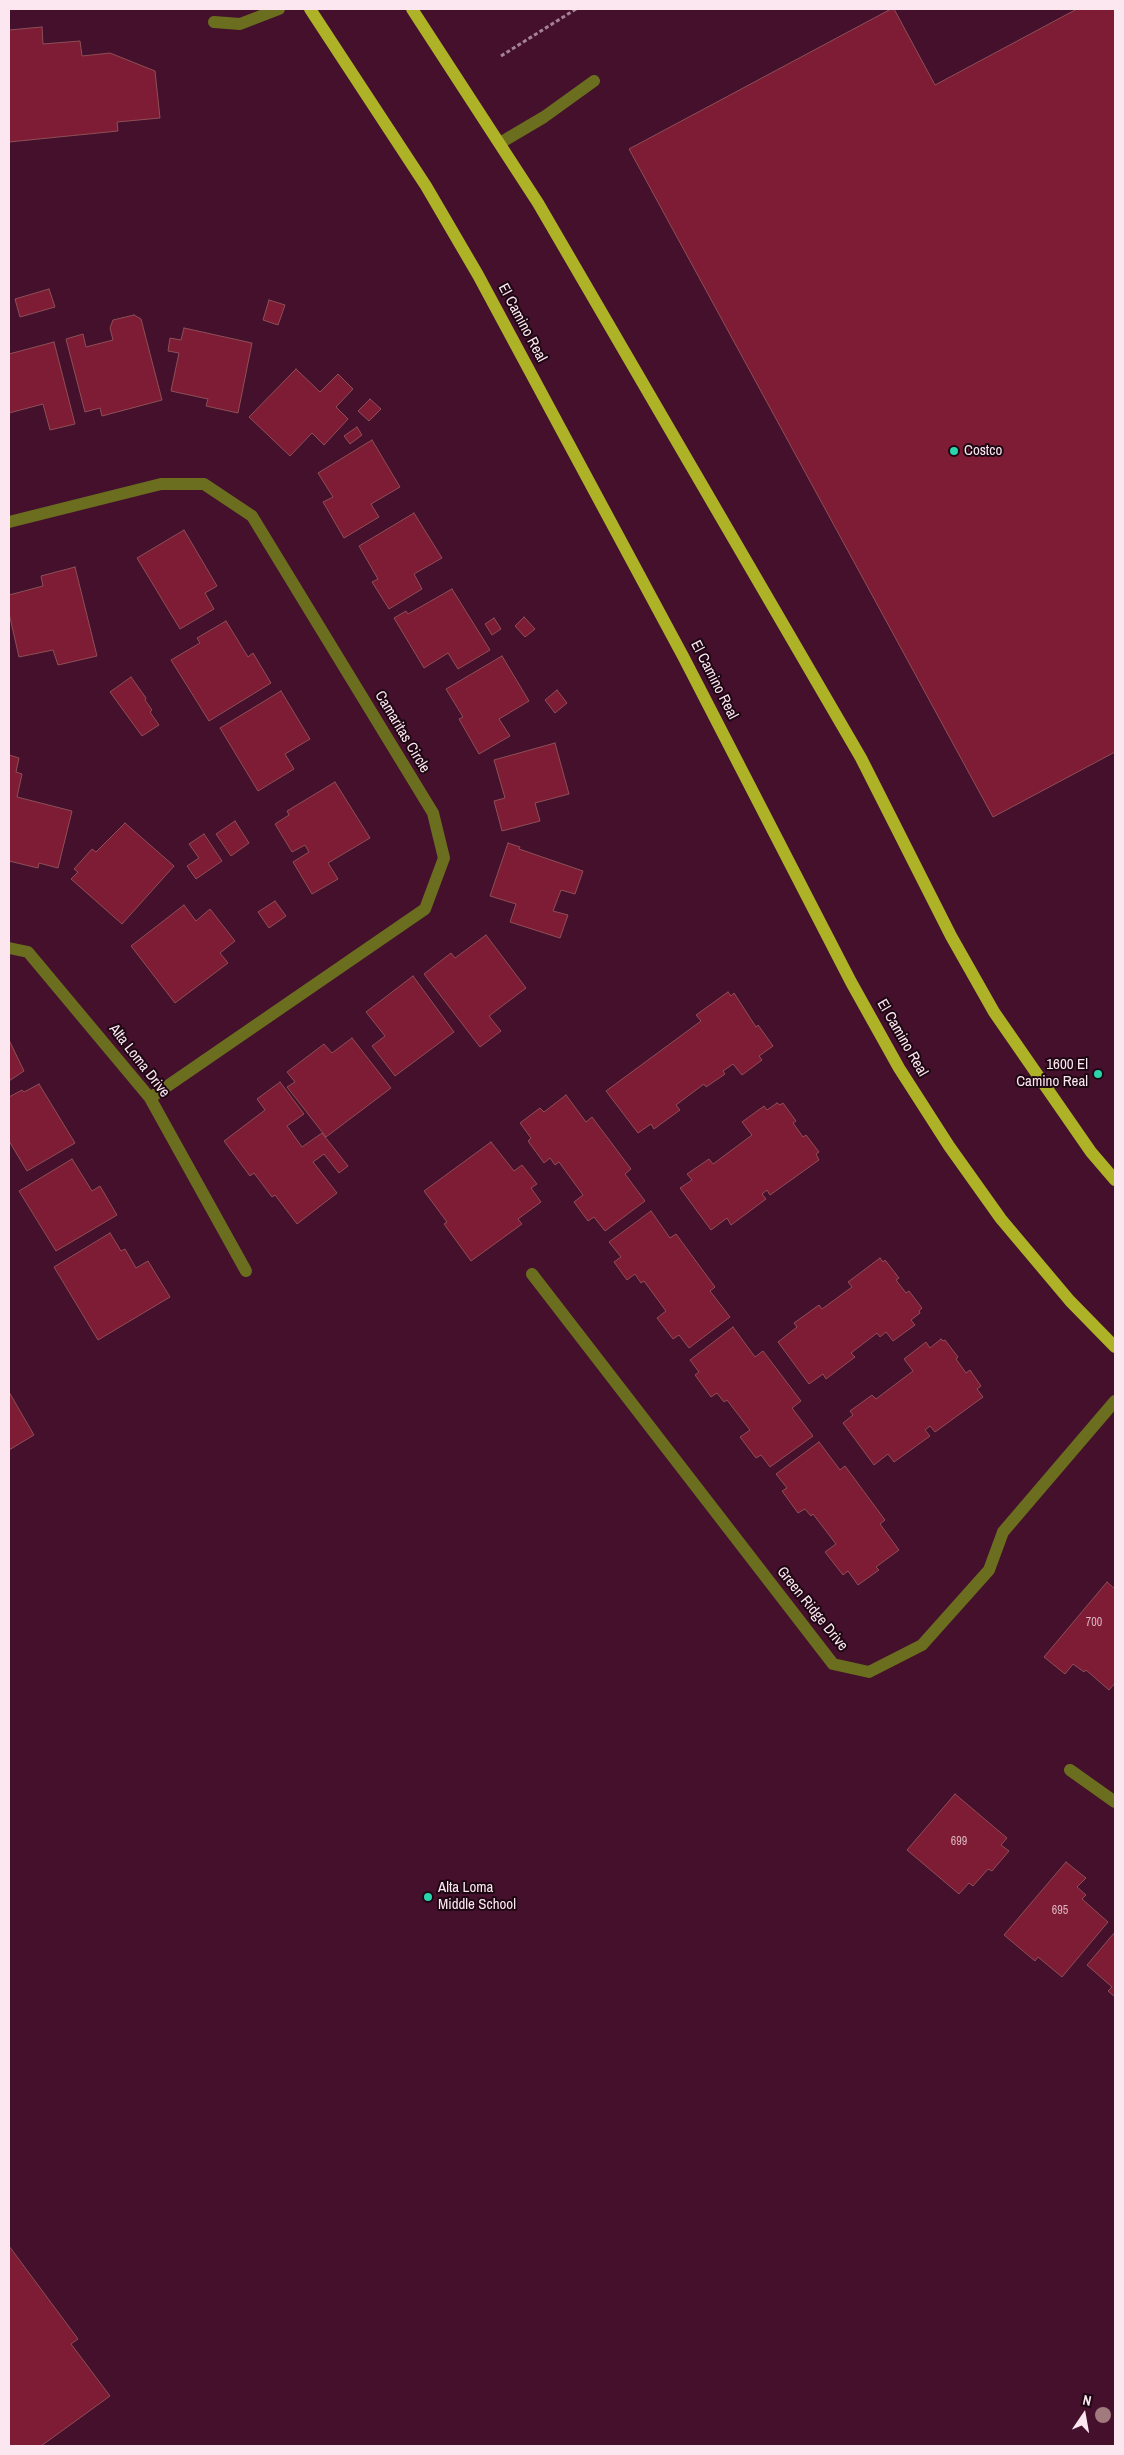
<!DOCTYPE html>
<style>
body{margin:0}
#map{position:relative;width:1124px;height:2455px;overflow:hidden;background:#44102c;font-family:"Archivo Narrow",sans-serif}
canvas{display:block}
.frame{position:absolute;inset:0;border:10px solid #fce6ef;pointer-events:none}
.north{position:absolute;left:1059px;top:2390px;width:50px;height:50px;-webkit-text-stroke:4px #1d0712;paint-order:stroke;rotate:12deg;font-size:14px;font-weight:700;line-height:20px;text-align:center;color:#fce6ef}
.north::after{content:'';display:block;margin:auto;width:18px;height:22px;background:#fce6ef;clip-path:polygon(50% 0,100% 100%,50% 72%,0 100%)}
</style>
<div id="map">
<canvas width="1124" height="2455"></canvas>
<div class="frame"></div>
<div class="north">N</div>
</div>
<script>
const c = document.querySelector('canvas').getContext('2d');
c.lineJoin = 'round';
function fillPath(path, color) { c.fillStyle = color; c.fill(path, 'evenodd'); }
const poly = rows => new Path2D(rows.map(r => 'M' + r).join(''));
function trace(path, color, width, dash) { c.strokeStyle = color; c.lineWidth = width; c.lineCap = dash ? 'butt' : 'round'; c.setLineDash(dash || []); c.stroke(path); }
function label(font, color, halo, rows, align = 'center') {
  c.font = font + ' "Archivo Narrow",sans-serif'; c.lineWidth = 4; c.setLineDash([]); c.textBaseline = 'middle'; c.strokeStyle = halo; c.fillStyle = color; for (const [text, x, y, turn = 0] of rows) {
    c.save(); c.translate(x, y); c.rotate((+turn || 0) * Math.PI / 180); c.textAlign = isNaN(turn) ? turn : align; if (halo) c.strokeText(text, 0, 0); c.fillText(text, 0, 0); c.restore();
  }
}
const building = poly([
 [891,9,894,9,935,85,1077,9,1115,9,1115,752,993,817,629,149,891,9],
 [42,27,43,44,80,41,82,56,110,53,155,71,160,118,117,122,118,131,9,142,9,30,42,27],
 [49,289,55,307,20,317,15,299,49,289],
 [269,300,285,305,278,325,263,320,269,300],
 [134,315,141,319,162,400,102,416,100,408,85,412,66,339,83,334,86,347,113,340,110,328,113,320,134,315],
 [184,328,252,343,238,413,206,406,208,399,171,391,179,353,168,351,170,338,181,340,184,328],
 [54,342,75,424,50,430,43,404,9,413,9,354,54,342],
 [296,369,320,392,338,374,353,389,336,407,348,419,324,445,312,433,290,456,249,417,296,369],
 [370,399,381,409,369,421,358,411,370,399],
 [357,427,362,435,350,444,344,436,357,427],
 [372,440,400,487,371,504,379,517,344,538,323,502,333,497,318,473,372,440],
 [414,513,442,558,414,574,422,589,389,609,372,582,378,579,359,546,414,513],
 [184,530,217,586,205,593,214,609,180,629,137,558,184,530],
 [75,567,97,656,58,665,53,650,19,657,9,613,9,595,43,586,41,576,75,567],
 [452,589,490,650,458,669,448,653,424,668,394,618,406,611,408,614,452,589],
 [524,617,535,629,525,637,515,626,524,617],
 [494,618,501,629,492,635,485,624,494,618],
 [226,621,248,657,253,653,271,683,209,721,171,660,200,643,197,638,226,621],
 [502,656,529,701,499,719,510,736,479,754,459,719,463,717,446,689,502,656],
 [131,677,146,698,145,700,152,710,150,712,159,725,142,736,110,692,131,677],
 [557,690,567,703,555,713,545,700,557,690],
 [281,691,310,739,285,754,294,769,258,791,220,728,281,691],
 [555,743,569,794,535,803,540,821,502,831,494,801,505,798,494,760,555,743],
 [9,755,19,758,16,772,22,774,17,797,72,811,58,868,39,863,38,868,9,861,9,755],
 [335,782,370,838,328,863,338,879,312,894,293,862,309,852,305,845,292,852,275,824,289,815,287,811,335,782],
 [235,821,249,843,231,856,216,834,235,821],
 [125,823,174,866,122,924,71,879,78,872,74,869,92,849,96,852,125,823],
 [204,834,222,861,196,879,187,866,199,858,189,844,204,834],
 [508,843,520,847,519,849,583,871,575,894,561,890,553,911,568,915,560,938,510,922,516,904,490,896,508,843],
 [275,901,286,916,269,928,258,912,275,901],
 [184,905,196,921,210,909,235,941,220,953,228,963,175,1003,131,946,184,905],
 [486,935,526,988,489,1016,501,1031,480,1047,424,974,451,953,455,958,486,935],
 [413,976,454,1032,395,1076,372,1046,385,1036,366,1012,413,976],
 [728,992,731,996,734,993,756,1027,758,1025,773,1046,759,1056,762,1060,742,1075,733,1064,723,1071,725,1074,706,1087,704,1084,676,1105,680,1110,654,1129,651,1124,638,1133,606,1091,701,1021,696,1015,728,992],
 [352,1038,391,1088,326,1137,287,1087,295,1082,287,1072,324,1044,332,1053,352,1038],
 [9,1040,24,1071,9,1081,9,1040],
 [280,1082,304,1114,287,1126,302,1147,322,1133,348,1166,339,1173,324,1154,313,1162,337,1193,297,1224,275,1195,272,1197,254,1173,250,1176,224,1141,265,1110,257,1099,280,1082],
 [39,1084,75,1143,27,1171,9,1141,9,1097,22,1090,24,1092,39,1084],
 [566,1095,586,1122,592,1117,631,1169,625,1174,645,1201,605,1231,594,1217,588,1221,574,1202,583,1195,559,1162,555,1165,550,1158,544,1163,528,1141,531,1138,520,1123,540,1108,544,1112,566,1095],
 [777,1103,780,1105,783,1103,796,1121,793,1123,803,1137,806,1135,819,1152,816,1154,819,1160,770,1195,767,1190,762,1194,766,1199,731,1225,727,1218,711,1230,680,1188,692,1180,687,1174,709,1159,713,1164,752,1135,742,1122,764,1106,767,1110,777,1103],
 [491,1142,514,1171,522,1165,537,1184,531,1188,541,1202,518,1219,522,1224,471,1261,444,1224,447,1222,424,1191,491,1142],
 [72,1159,92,1191,100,1186,117,1215,56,1251,19,1191,72,1159],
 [651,1211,670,1238,676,1234,715,1287,710,1291,730,1317,689,1348,679,1335,673,1339,657,1318,666,1311,644,1281,641,1283,635,1274,627,1280,614,1262,621,1257,609,1242,651,1211],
 [110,1233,121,1251,125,1249,136,1268,148,1261,170,1297,98,1340,54,1267,110,1233],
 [880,1258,883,1262,885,1260,899,1278,896,1280,906,1293,909,1291,922,1308,919,1311,920,1313,911,1320,915,1325,893,1341,886,1332,880,1337,877,1333,851,1353,855,1357,826,1379,823,1374,809,1384,778,1342,797,1327,794,1323,819,1305,822,1309,852,1287,848,1282,880,1258],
 [733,1327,755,1357,763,1351,801,1401,792,1408,813,1436,770,1467,761,1455,756,1458,740,1437,750,1430,727,1400,724,1402,717,1393,711,1397,695,1375,699,1372,690,1360,733,1327],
 [941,1339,943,1341,945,1340,958,1357,956,1359,966,1373,970,1370,981,1386,977,1389,983,1397,935,1432,930,1426,925,1430,930,1436,894,1462,888,1454,874,1465,843,1423,853,1415,850,1411,872,1395,876,1399,913,1371,904,1359,926,1342,930,1348,941,1339],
 [9,1392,34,1435,9,1450,9,1392],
 [819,1442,840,1470,845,1466,885,1520,880,1524,899,1550,876,1567,879,1570,858,1585,848,1571,843,1575,825,1552,836,1544,813,1514,811,1516,805,1509,798,1513,782,1491,787,1488,776,1474,819,1442],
 [1107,1582,1115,1589,1115,1683,1109,1690,1086,1670,1084,1672,1073,1664,1065,1674,1044,1657,1107,1582],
 [955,1794,1007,1838,1001,1845,1009,1851,992,1871,988,1869,973,1886,969,1883,959,1894,907,1850,955,1794],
 [1066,1862,1086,1878,1077,1887,1086,1895,1082,1899,1108,1922,1062,1977,1038,1957,1035,1961,1004,1935,1066,1862],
 [1115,1932,1115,1997,1108,1991,1112,1987,1087,1965,1115,1932],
 [9,2246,78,2339,71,2344,110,2396,41,2446,9,2446,9,2246]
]);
fillPath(building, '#7d1c34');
trace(building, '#8e4f57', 1);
trace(poly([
 [501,56,576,9]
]), '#a58193', 3, [4, 2.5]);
trace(poly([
 [214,22,240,24,279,9],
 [500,143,544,117,594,81],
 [9,522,161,484,204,484,252,516,433,813,444,858,425,909,150,1098],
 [9,948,28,952,150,1098,246,1271],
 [532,1274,833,1664,869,1672,922,1645,989,1570,1003,1532,1115,1401],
 [1070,1770,1115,1802]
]), '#6a6e1e', 12);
trace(poly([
 [310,9,426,186,478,275,684,658,851,982,899,1068,949,1146,1001,1219,1070,1301,1115,1347],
 [412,9,538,203,861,758,951,936,994,1012,1091,1152,1115,1180]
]), '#adb226', 12);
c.fillStyle = '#a07a7d';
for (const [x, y] of [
 [1103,2415]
]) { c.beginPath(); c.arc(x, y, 8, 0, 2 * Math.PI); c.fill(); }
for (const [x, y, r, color] of [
 [954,451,5,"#2ad5ac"],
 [1098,1074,5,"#2ad5ac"],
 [428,1897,5,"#2ad5ac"]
]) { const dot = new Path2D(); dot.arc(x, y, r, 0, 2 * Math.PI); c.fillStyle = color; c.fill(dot); trace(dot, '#1d0712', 2); }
label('12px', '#dcb4c0', null, [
 ["700",1094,1623],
 ["699",959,1842],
 ["695",1060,1911]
]);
label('15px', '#fce6ef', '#1d0712', [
 ["El Camino Real",522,323,62],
 ["El Camino Real",714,680,63],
 ["Camaritas Circle",402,732,59],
 ["El Camino Real",902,1038,60],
 ["Alta Loma Drive",139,1061,52],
 ["Green Ridge Drive",812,1609,51]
]);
label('15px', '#fce6ef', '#1d0712', [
 ["Costco",964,451],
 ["1600 El",1088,1065,"right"],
 ["Camino Real",1088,1082,"right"],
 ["Alta Loma",438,1888],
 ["Middle School",438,1905]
], 'left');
</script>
